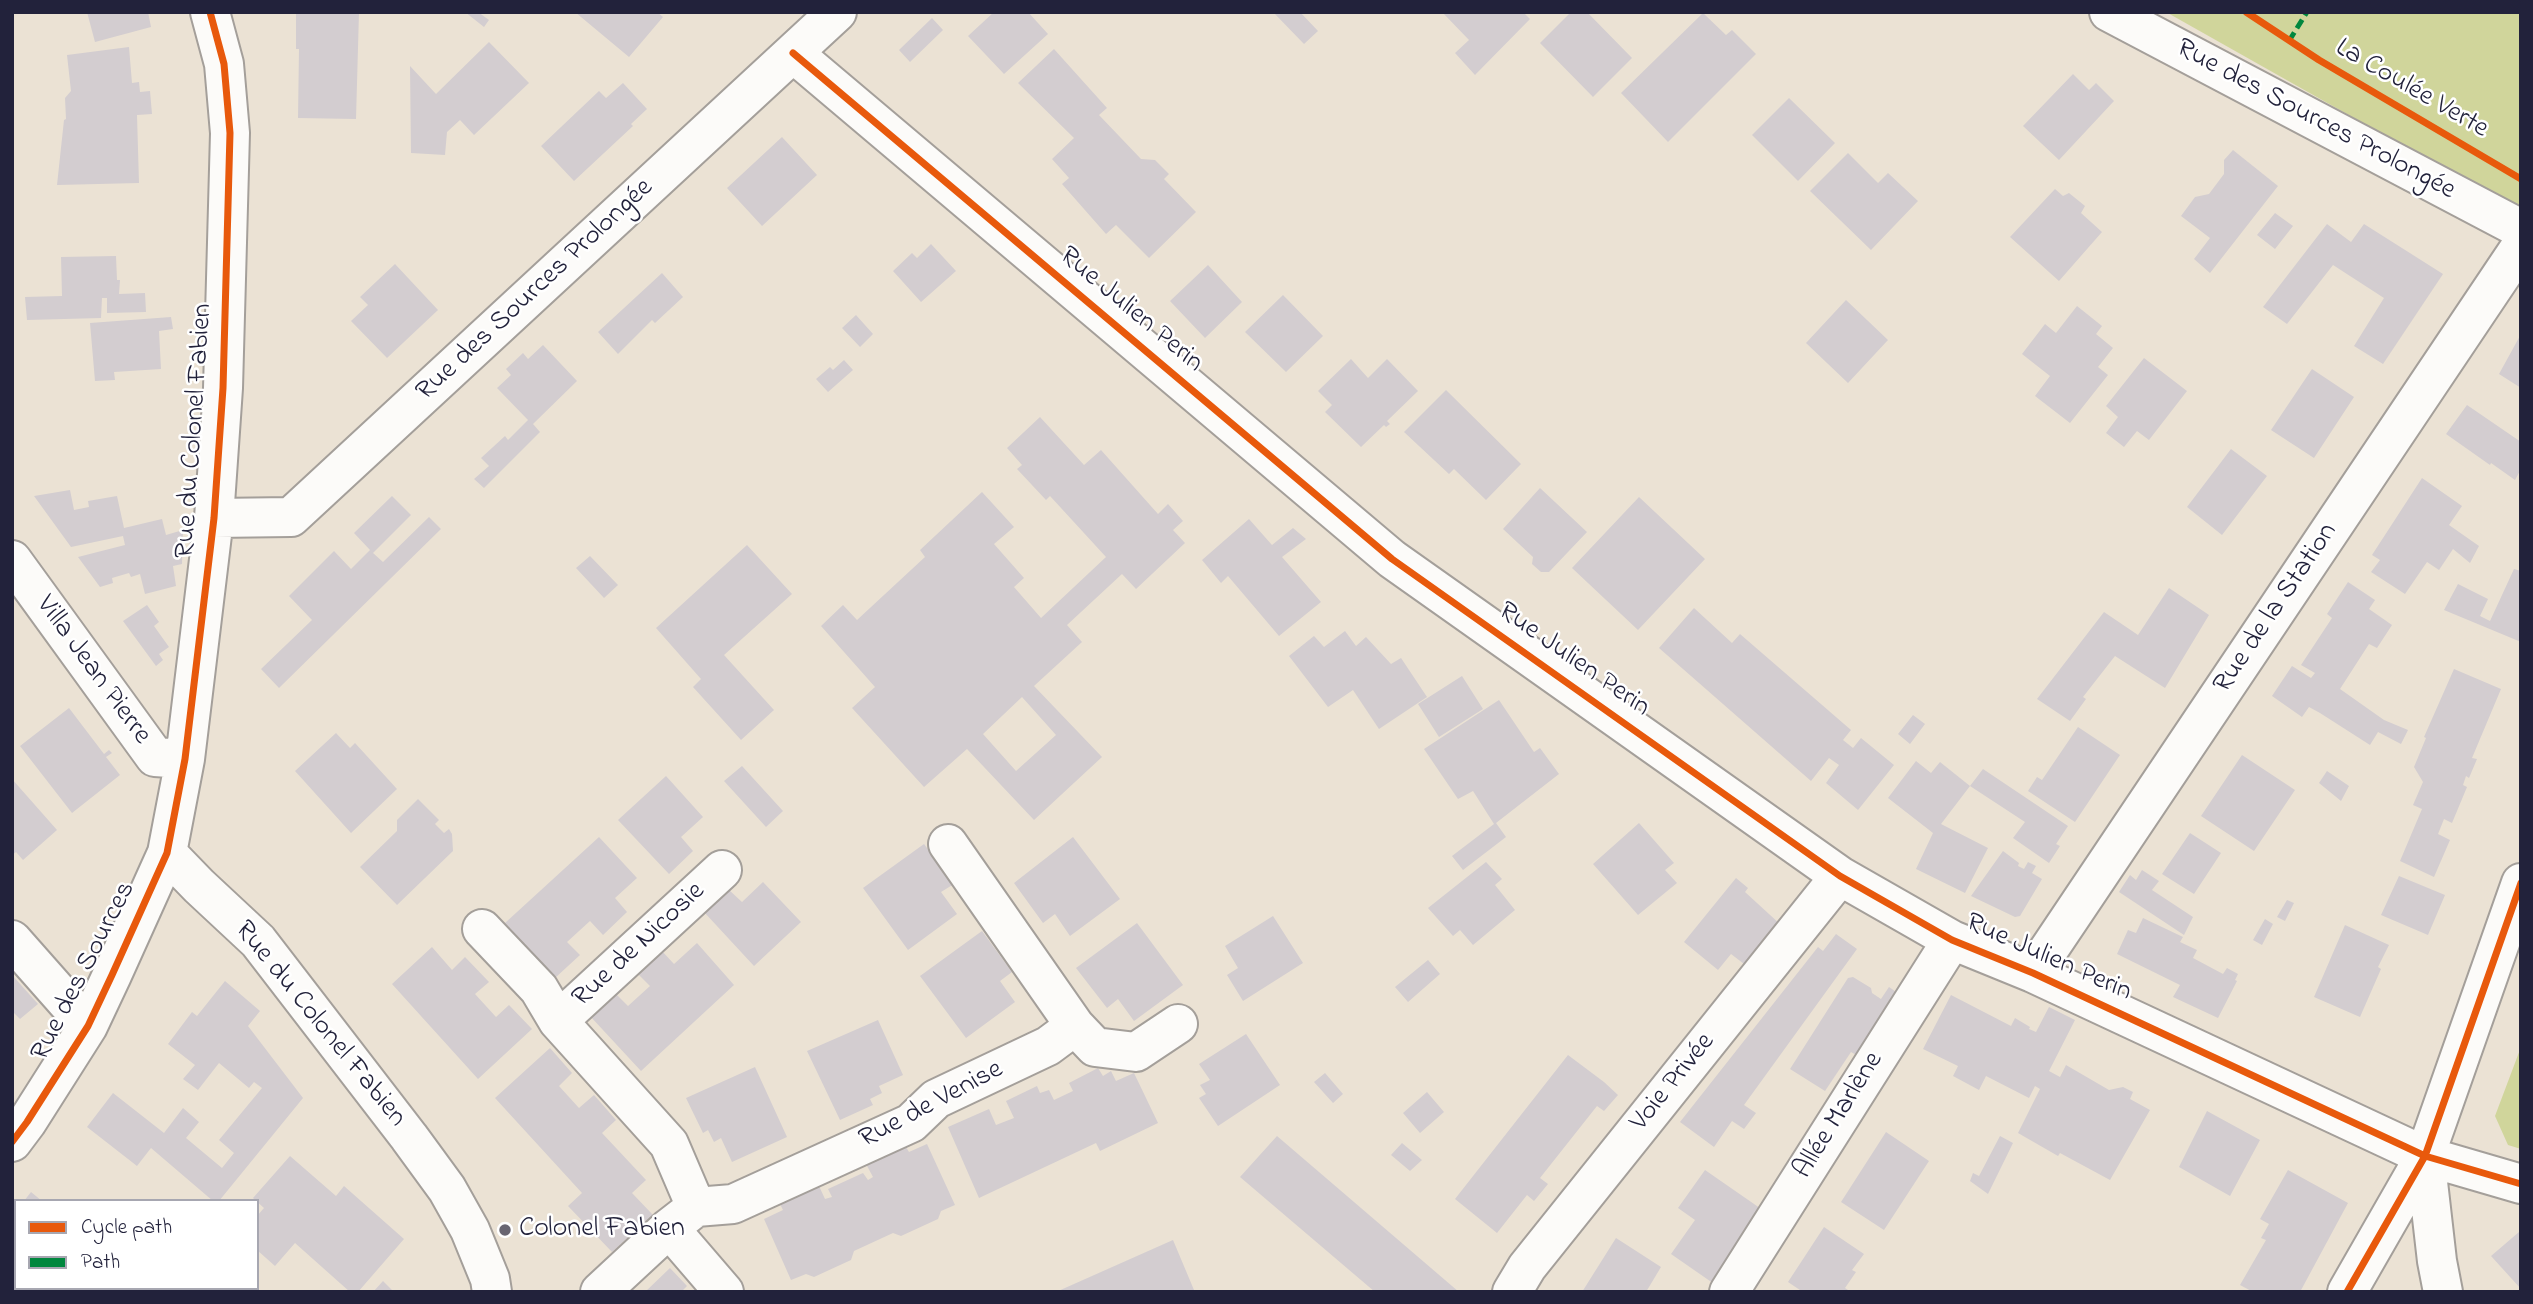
<!DOCTYPE html>
<meta charset="utf-8">
<style>
body{margin:0}
#map{position:relative;width:2533px;height:1304px;overflow:hidden;background:#ebe2d4;font-family:"Indie Flower",sans-serif}
canvas{display:block}
.frame{position:absolute;inset:0;border:14px solid #22223b;pointer-events:none}
.legend{position:absolute;left:14px;top:1199px;width:245px;height:91px;box-sizing:border-box;background:#fff;border:2px solid #a7a7b1;margin:0;padding:9px 12px;list-style:none;font-size:21px;color:#22223b}
.legend li{display:flex;align-items:center;gap:14px;height:35px}
.legend b{width:35px;border:2px solid #a7a7b1}
</style>
<div id="map">
<canvas width="2533" height="1304"></canvas>
<div class="frame"></div>
<ul class="legend">
<li><b style="height:9px;background:#e8590c"></b>Cycle path</li>
<li><b style="height:9px;background:#00873e"></b>Path</li>
</ul>
</div>
<script>
const c = document.querySelector('canvas').getContext('2d');
c.lineJoin = 'round';
function fillPath(path, color) { c.fillStyle = color; c.fill(path, 'evenodd'); }
const poly = rows => new Path2D(rows.map(r => 'M' + r).join(''));
function trace(path, color, width, dash) { c.strokeStyle = color; c.lineWidth = width; c.lineCap = dash ? 'butt' : 'round'; c.setLineDash(dash || []); c.stroke(path); }
function label(font, color, halo, rows, align = 'center') {
  c.font = font + ' "Indie Flower",sans-serif'; c.lineWidth = 5; c.setLineDash([]); c.textBaseline = 'middle'; c.strokeStyle = halo; c.fillStyle = color; for (const [text, x, y, turn = 0] of rows) {
    c.save(); c.translate(x, y); c.rotate((+turn || 0) * Math.PI / 180); c.textAlign = isNaN(turn) ? turn : align; if (halo) c.strokeText(text, 0, 0); c.fillText(text, 0, 0); c.restore();
  }
}
fillPath(poly([
 [2166,12,2521,12,2521,212,2244,56],
 [2521,1047,2521,1149,2508,1145,2495,1116]
]), '#d0d59b');
fillPath(poly([
 [87,12,148,12,151,27,95,42],
 [296,12,359,12,356,119,298,118,299,49,296,49],
 [465,12,478,12,489,20,484,27],
 [575,12,657,12,663,17,629,57],
 [994,12,1028,12,1048,34,1004,74,968,36],
 [1273,12,1300,12,1318,31,1304,44],
 [1442,12,1523,12,1530,19,1475,75,1455,53,1469,40],
 [1571,12,1587,12,1632,58,1593,97,1540,43],
 [1703,13,1726,35,1732,30,1756,54,1668,142,1621,93],
 [932,18,943,30,910,62,899,50],
 [489,42,529,83,474,135,460,120,447,132,445,155,411,153,410,66,436,94],
 [129,47,132,83,139,82,140,92,150,91,152,114,137,115,139,183,57,185,64,120,66,119,65,98,71,91,67,55],
 [1054,49,1107,108,1099,115,1141,159,1155,160,1169,174,1164,179,1196,212,1149,258,1116,225,1106,234,1062,184,1069,178,1052,159,1074,138,1018,83],
 [2073,74,2089,90,2096,83,2114,101,2059,160,2023,126],
 [623,83,647,109,631,124,633,126,574,181,541,146,599,91,606,98],
 [1789,98,1835,143,1798,181,1752,135],
 [782,137,817,175,762,226,727,188],
 [2233,150,2278,186,2210,273,2194,259,2210,238,2181,216,2195,197,2209,194,2224,174,2224,160],
 [1848,153,1878,183,1888,173,1918,201,1871,250,1810,191],
 [2055,189,2063,196,2069,193,2085,206,2081,213,2102,232,2059,281,2010,237],
 [2275,213,2293,226,2275,249,2257,235],
 [2327,224,2351,242,2364,224,2443,274,2383,364,2354,346,2384,298,2333,265,2287,324,2263,307],
 [931,244,956,271,921,302,893,271,912,253,917,258],
 [116,256,117,280,120,280,119,294,145,293,146,312,107,313,107,298,102,298,101,318,27,320,25,297,62,296,61,257],
 [395,264,438,310,387,358,351,321,368,305,360,297],
 [1208,265,1242,302,1205,338,1170,301],
 [662,273,683,297,655,323,652,320,618,354,598,332],
 [1283,295,1323,336,1286,372,1245,332],
 [1846,300,1888,340,1848,383,1806,343],
 [2077,306,2102,326,2096,334,2113,348,2098,367,2108,375,2070,423,2035,396,2050,376,2022,354,2045,324,2056,333],
 [856,315,873,334,860,347,842,328],
 [171,317,173,329,159,331,161,369,114,372,115,380,95,381,90,323],
 [2521,334,2521,388,2499,374],
 [543,345,577,381,533,424,540,432,484,488,474,479,489,466,481,458,505,436,508,440,528,420,497,388,511,375,506,369,523,353,528,359],
 [2144,358,2187,391,2149,440,2137,431,2124,447,2106,433,2118,417,2106,406],
 [1351,359,1368,378,1387,359,1418,391,1387,421,1390,424,1386,427,1384,425,1361,447,1325,412,1332,405,1318,391],
 [844,360,853,370,828,392,816,379,830,367,833,370],
 [2312,369,2354,397,2314,458,2271,430],
 [1446,390,1521,464,1486,500,1454,469,1449,474,1404,432],
 [2467,405,2521,442,2521,469,2515,480,2491,463,2490,465,2446,434],
 [1040,417,1084,465,1101,450,1158,514,1168,504,1183,521,1173,530,1185,543,1136,589,1122,574,1067,625,1082,642,1034,686,1102,757,1034,820,967,749,924,787,852,708,875,687,821,626,843,605,857,620,925,557,920,550,982,492,1014,527,994,544,1024,578,1014,587,1041,618,1106,557,1050,496,1046,500,1017,469,1022,465,1007,448],
 [1022,697,1056,735,1016,771,983,734],
 [2231,449,2267,476,2222,535,2187,507],
 [2422,478,2462,506,2449,525,2479,546,2470,563,2453,549,2439,570,2427,562,2405,594,2371,572,2380,560,2372,555],
 [1540,488,1587,532,1549,572,1541,572,1532,564,1533,557,1503,529],
 [70,490,74,510,89,507,88,501,117,496,124,528,162,519,166,535,183,530,182,564,173,566,176,586,145,594,140,574,131,577,129,573,112,578,113,583,100,587,78,557,125,545,123,536,71,547,34,496],
 [392,496,411,515,373,553,383,562,429,517,441,529,279,688,261,669,312,620,289,596,334,551,351,569,370,550,354,533],
 [1639,497,1705,559,1638,630,1572,568],
 [1249,519,1272,545,1293,528,1306,539,1282,557,1321,602,1279,636,1228,576,1221,583,1202,560],
 [747,545,792,594,724,655,774,710,741,740,693,687,701,679,656,628],
 [590,556,618,585,604,598,576,568],
 [2514,569,2521,571,2521,642,2444,610,2458,584,2488,599,2480,616,2490,621],
 [2348,582,2375,600,2369,609,2392,625,2377,648,2369,644,2340,689,2384,720,2408,730,2401,744,2378,732,2370,745,2320,713,2309,707,2302,717,2272,696,2292,666,2311,678,2315,673,2301,665,2332,618,2327,614],
 [2169,588,2209,615,2165,688,2115,656,2083,697,2086,699,2070,721,2037,699,2104,612,2138,635],
 [147,605,159,622,154,626,169,647,159,654,163,660,156,666,123,621],
 [1694,608,1732,643,1740,634,1851,730,1843,740,1853,748,1861,738,1894,765,1858,810,1826,783,1839,765,1829,758,1811,781,1659,648],
 [1345,631,1356,646,1366,637,1391,664,1401,658,1427,697,1379,729,1353,690,1328,707,1289,656,1314,636,1324,647],
 [2454,669,2501,689,2472,758,2477,759,2469,778,2466,776,2463,785,2467,787,2452,823,2444,819,2438,834,2450,840,2434,877,2400,861,2422,809,2413,805,2423,782,2414,767,2426,738,2424,737],
 [1462,676,1483,709,1439,737,1418,704],
 [1499,700,1534,752,1540,748,1559,774,1496,823,1506,837,1463,870,1452,856,1494,824,1473,791,1458,799,1424,749],
 [69,708,104,754,109,750,112,753,106,757,120,775,72,813,20,746],
 [1913,715,1925,724,1910,744,1898,734],
 [2078,727,2120,755,2075,822,2028,791,2037,777,2042,780],
 [336,733,350,748,355,743,397,789,351,833,295,771],
 [2242,755,2295,790,2254,851,2201,816],
 [1916,761,1931,773,1940,762,1970,786,1941,824,1988,848,1965,893,1916,869,1933,833,1888,798],
 [742,766,783,811,766,827,724,781],
 [1983,769,2068,826,2056,844,2060,846,2049,863,2013,838,2025,822,1970,786],
 [2327,771,2349,786,2341,801,2319,783],
 [666,776,703,817,681,837,693,851,669,874,618,820],
 [12,779,57,830,23,860,16,852,12,855],
 [418,799,439,820,435,824,444,833,449,829,452,834,453,851,397,905,360,867,397,831,397,820],
 [1639,823,1674,863,1665,870,1677,883,1638,915,1593,864],
 [2190,833,2221,853,2194,894,2162,874],
 [599,837,637,878,615,898,627,912,603,935,590,921,567,942,580,955,555,978,505,923],
 [1073,837,1120,899,1070,936,1055,914,1043,923,1014,883],
 [924,844,954,884,941,892,957,914,908,950,863,888],
 [2003,851,2019,863,2018,866,2024,869,2028,862,2036,866,2032,873,2042,879,2020,916,2015,917,1971,896],
 [1486,862,1502,879,1495,885,1515,910,1473,945,1460,930,1453,936,1428,908],
 [2142,870,2159,881,2152,890,2193,917,2184,935,2119,892,2130,875,2136,880],
 [2399,876,2445,895,2428,935,2381,915],
 [1736,878,1748,888,1745,892,1781,925,1748,967,1731,954,1718,970,1684,942],
 [763,882,801,922,754,966,704,912,728,889,742,902],
 [2287,900,2294,903,2285,921,2277,917],
 [1273,916,1303,963,1243,1001,1227,975,1238,968,1225,946],
 [2143,918,2183,937,2180,942,2197,950,2193,958,2223,974,2227,968,2238,974,2235,980,2237,981,2218,1018,2173,997,2180,985,2117,954,2128,930,2136,933],
 [2265,919,2273,924,2262,945,2253,940],
 [1137,923,1183,985,1134,1021,1118,999,1107,1008,1076,968],
 [2345,925,2389,945,2378,967,2381,969,2360,1017,2314,997],
 [982,931,1012,972,1000,981,1015,1002,966,1038,920,976],
 [1836,934,1857,949,1744,1105,1756,1113,1744,1129,1732,1121,1714,1147,1680,1122,1818,947,1823,951],
 [697,943,734,985,641,1071,590,1016,615,993,628,1006,650,986,637,973,661,950,674,964],
 [432,947,452,970,465,957,489,982,475,994,496,1017,509,1005,532,1029,478,1079,392,984],
 [1428,960,1440,974,1408,1002,1395,987],
 [12,975,38,1004,20,1019,12,1011],
 [1853,977,1871,988,1872,993,1881,999,1889,987,1905,998,1865,1060,1851,1052,1825,1091,1790,1069,1848,978],
 [225,981,260,1011,248,1026,303,1098,219,1201,213,1201,151,1148,137,1166,87,1127,113,1093,164,1133,183,1108,199,1122,186,1138,222,1168,234,1153,219,1140,262,1088,254,1082,249,1088,219,1063,198,1090,183,1079,195,1065,168,1044,192,1012,197,1016],
 [1951,995,2011,1026,2015,1018,2030,1027,2029,1029,2036,1032,2049,1007,2075,1020,2049,1071,2060,1077,2066,1065,2109,1090,2123,1087,2133,1092,2130,1099,2150,1110,2110,1180,2060,1153,2058,1156,2018,1133,2040,1089,2035,1086,2029,1098,1986,1076,1979,1090,1953,1076,1958,1066,1923,1049],
 [878,1020,903,1075,879,1086,882,1093,870,1099,873,1105,840,1120,807,1051],
 [1246,1034,1280,1085,1218,1126,1199,1098,1206,1094,1200,1085,1210,1080,1199,1064],
 [550,1048,572,1073,559,1086,579,1108,594,1095,616,1120,602,1133,646,1180,632,1193,653,1215,612,1252,568,1206,582,1193,495,1098],
 [1568,1055,1604,1082,1618,1095,1604,1111,1597,1106,1540,1178,1548,1184,1534,1201,1527,1195,1497,1233,1455,1199],
 [755,1067,787,1137,732,1162,721,1138,714,1142,708,1130,703,1133,686,1098],
 [1098,1068,1103,1076,1111,1071,1116,1081,1134,1073,1158,1123,1100,1151,1096,1143,979,1198,948,1127,989,1109,996,1125,1014,1118,1006,1101,1037,1086,1040,1093,1049,1090,1054,1100,1073,1091,1069,1083],
 [1325,1073,1343,1094,1333,1103,1314,1082],
 [1427,1092,1444,1112,1420,1133,1403,1113],
 [2207,1111,2260,1140,2230,1196,2179,1167],
 [1886,1132,1929,1161,1884,1230,1841,1202],
 [1277,1136,1459,1292,1375,1292,1240,1177],
 [2000,1136,2013,1143,1988,1194,1970,1181,1973,1173,1979,1176],
 [1402,1143,1422,1160,1410,1171,1391,1155],
 [927,1144,955,1205,941,1211,938,1219,901,1236,893,1233,854,1251,851,1260,814,1277,806,1274,791,1280,764,1219,783,1210,780,1204,819,1186,825,1199,832,1197,828,1189,863,1173,868,1180,873,1177,866,1164,906,1147,909,1152],
 [290,1156,336,1196,344,1186,404,1239,358,1292,350,1292,295,1243,275,1266,257,1250,257,1216,264,1208,253,1198],
 [1705,1170,1767,1213,1720,1288,1671,1254,1695,1220,1678,1208],
 [2288,1170,2348,1203,2300,1292,2253,1292,2240,1285,2266,1240,2261,1238,2269,1224,2260,1219],
 [31,1192,42,1201,24,1201],
 [16,1211,16,1288,19,1288,16,1292,12,1292,12,1216],
 [1824,1227,1864,1254,1852,1270,1856,1272,1845,1288,1851,1292,1803,1292,1788,1282],
 [2519,1232,2521,1234,2521,1289,2491,1256],
 [1616,1238,1661,1267,1646,1292,1582,1292],
 [1173,1240,1194,1290,1189,1292,1056,1292],
 [670,1268,687,1286,681,1292,645,1292],
 [383,1281,394,1292,373,1292],
 [22,1288,57,1288,55,1292,19,1292]
]), '#d3cdd0');
const minor = poly([
 [2109,12,2521,229],
 [793,53,1392,559,1840,876,1952,940,2033,973,2425,1156,2521,1184],
 [214,518,291,517,837,12],
 [12,560,155,757,185,759],
 [167,853,199,886,258,941,409,1137,447,1189,470,1230,490,1279,492,1292],
 [482,929,539,989,558,1021,669,1144,696,1207],
 [12,940,88,1026],
 [2033,973,2521,246],
 [558,1021,722,870],
 [1075,1026,1095,1047,1136,1052,1178,1024],
 [12,1142,27,1122,88,1026,112,975,167,853,185,759,214,518,223,388,230,133,224,64,210,12],
 [2425,1156,2437,1261,2443,1292],
 [669,1228,724,1292],
 [600,1292,669,1228,696,1207,733,1204,911,1123,936,1099,1048,1046,1075,1026,948,844],
 [1512,1292,1527,1267,1840,876],
 [1729,1292,1952,940],
 [2347,1292,2425,1156,2521,883]
]);
trace(minor, '#a49f9a', 42);
trace(minor, '#fcfbf9', 38);
trace(poly([
 [2289,41,2307,12]
]), '#00873e', 5, [10, 5]);
trace(poly([
 [2246,12,2319,60,2521,179],
 [793,53,1392,559,1840,876,1952,940,2033,973,2425,1156,2521,1184],
 [12,1142,27,1122,88,1026,112,975,167,853,185,759,214,518,223,388,230,133,224,64,210,12],
 [2347,1292,2425,1156,2521,883]
]), '#e8590c', 7);
for (const [x, y, r, color] of [
 [505,1230,7,"#686571"]
]) { const dot = new Path2D(); dot.arc(x, y, r, 0, 2 * Math.PI); c.fillStyle = color; c.fill(dot); trace(dot, '#fff', 2.5); }
label('28px', '#22223b', '#fff', [
 ["La Coulée Verte",2411,90,30],
 ["Rue des Sources Prolongée",2315,121,28],
 ["Rue des Sources Prolongée",536,291,-43],
 ["Rue Julien Perin",1130,311,40],
 ["Rue du Colonel Fabien",196,431,-86],
 ["Rue de la Station",2277,609,-56],
 ["Rue Julien Perin",1573,661,35],
 ["Villa Jean Pierre",92,671,54],
 ["Rue de Nicosie",640,946,-43],
 ["Rue Julien Perin",2048,959,24],
 ["Rue des Sources",85,972,-63],
 ["Rue du Colonel Fabien",319,1025,51],
 ["Voie Privée",1674,1083,-51],
 ["Rue de Venise",932,1106,-28],
 ["Allée Marlène",1840,1116,-58]
]);
label('28px', '#22223b', '#fff', [
 ["Colonel Fabien",519,1230]
], 'left');
</script>
